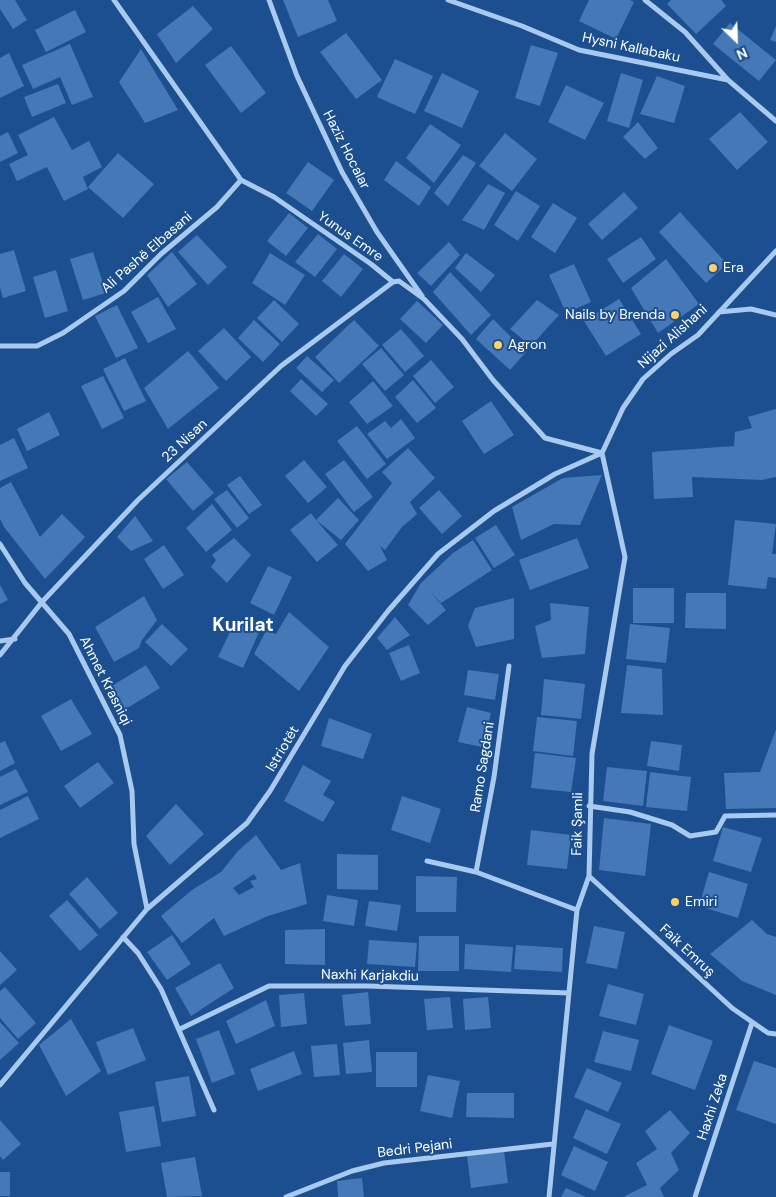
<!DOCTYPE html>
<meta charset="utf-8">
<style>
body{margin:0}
#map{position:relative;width:776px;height:1197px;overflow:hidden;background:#1b4f8f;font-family:"DM Sans",sans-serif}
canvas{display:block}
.north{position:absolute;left:711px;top:15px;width:50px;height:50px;-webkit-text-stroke:4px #1b4f8f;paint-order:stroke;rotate:156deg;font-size:14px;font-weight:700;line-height:20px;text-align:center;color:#fff}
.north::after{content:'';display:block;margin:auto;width:18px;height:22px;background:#fff;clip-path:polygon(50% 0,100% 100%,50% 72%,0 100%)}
</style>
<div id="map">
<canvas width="776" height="1197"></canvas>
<div class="north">N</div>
</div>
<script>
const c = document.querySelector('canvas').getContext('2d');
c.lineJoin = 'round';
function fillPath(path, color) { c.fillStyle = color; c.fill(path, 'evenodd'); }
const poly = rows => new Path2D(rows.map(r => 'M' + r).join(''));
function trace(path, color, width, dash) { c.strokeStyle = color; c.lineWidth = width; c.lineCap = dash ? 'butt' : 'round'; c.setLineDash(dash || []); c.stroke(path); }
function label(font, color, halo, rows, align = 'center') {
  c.font = font + ' "DM Sans",sans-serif'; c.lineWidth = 4; c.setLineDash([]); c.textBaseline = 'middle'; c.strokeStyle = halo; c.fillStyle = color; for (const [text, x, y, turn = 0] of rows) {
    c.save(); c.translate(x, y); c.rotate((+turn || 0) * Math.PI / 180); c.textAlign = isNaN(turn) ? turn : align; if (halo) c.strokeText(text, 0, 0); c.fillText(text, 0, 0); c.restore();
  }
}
fillPath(poly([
 [0,0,15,0,27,20,13,29,0,9],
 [283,0,328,0,337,21,298,37],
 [589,0,630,0,634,2,616,39,579,21],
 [671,0,721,0,726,6,696,34,667,4],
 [193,6,213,29,176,63,157,34],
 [75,10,86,32,46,52,35,30],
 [730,23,776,60,759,81,713,44],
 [776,26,776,42,770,40],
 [346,33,382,80,356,99,320,52],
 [70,44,93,97,72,105,60,77,33,89,22,65],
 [531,45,558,53,540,106,515,98],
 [231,46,266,93,241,113,205,65],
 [141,49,178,110,145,123,119,82],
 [9,53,24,86,0,98,0,58],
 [395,59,433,76,415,114,377,97],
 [442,73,479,91,462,128,424,111],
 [621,73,643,80,629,128,607,121],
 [657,76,685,86,674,123,640,114],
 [58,84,66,103,32,117,24,97],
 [566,85,604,103,585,140,548,122],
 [740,112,768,142,737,170,709,139],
 [54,117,72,150,89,141,102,167,83,177,88,189,64,201,47,167,17,181,9,164,28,155,18,135],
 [638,122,658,148,645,159,623,137],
 [430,124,461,145,434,183,406,158],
 [8,132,18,153,0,162,0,136],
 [505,133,537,159,512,191,479,166],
 [118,153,154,184,123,218,88,187],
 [463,155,476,163,448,206,434,193],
 [396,161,431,187,419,206,384,180],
 [308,162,334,180,312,211,286,193],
 [488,184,505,193,484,230,462,220],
 [516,191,540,206,518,241,494,225],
 [624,192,638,208,602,240,588,224],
 [553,203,577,218,555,253,531,237],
 [680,212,727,264,706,283,659,232],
 [289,213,308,228,286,256,267,241],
 [318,234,337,249,315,277,295,262],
 [197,235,227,267,208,285,178,252],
 [641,237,656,259,623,283,607,259],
 [449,242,460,255,431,286,417,273],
 [14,250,26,291,3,298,0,288,0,254],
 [93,252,106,293,83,300,70,259],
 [172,252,197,284,168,307,147,275],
 [270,253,305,275,285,305,252,283],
 [466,253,495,275,481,292,455,268],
 [344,254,363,269,341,297,322,281],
 [666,259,699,304,658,333,631,288],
 [574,264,591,302,566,313,549,275],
 [56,270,68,311,45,318,33,277],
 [450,272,491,315,471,335,433,292],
 [158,297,176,329,148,343,131,312],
 [619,299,641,334,606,356,584,321],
 [274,300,299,324,282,342,257,318],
 [537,300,559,315,531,346,510,329],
 [417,301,443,325,426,343,400,319],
 [117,305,138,348,116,358,95,316],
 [493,319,526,352,510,370,476,339],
 [254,320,280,344,263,362,238,338],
 [354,320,379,346,339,383,315,357],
 [224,328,251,357,226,381,198,351],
 [401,329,424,356,405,372,382,345],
 [381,348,404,375,385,391,362,364],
 [188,351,219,388,168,429,144,388],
 [307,356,334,380,322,392,296,368],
 [125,358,146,401,124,411,103,369],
 [431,360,454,387,435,403,413,376],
 [103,376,124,418,102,429,81,386],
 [301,379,328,404,316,416,290,391],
 [413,380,436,408,417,423,395,397],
 [373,381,393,406,367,424,349,402],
 [491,401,514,435,484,454,462,421],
 [776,409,776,477,762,480,692,477,693,497,654,499,652,452,734,446,735,432,752,428,748,417],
 [49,412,60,435,27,451,17,429],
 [401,419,415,438,387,459,367,434,385,421,391,428],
 [357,426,386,464,367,479,337,441],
 [14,438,28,468,0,481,0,445],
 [408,448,435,478,410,502,417,514,402,527,385,550,380,546,387,560,368,571,345,544,392,483,382,472],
 [304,460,327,487,308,503,285,476],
 [344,460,373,497,354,512,325,474],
 [187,462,214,493,193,511,166,479],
 [602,475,580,525,554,524,521,540,512,507,563,478],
 [240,476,262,505,249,514,227,485],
 [11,482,40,537,62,514,85,537,45,579,4,527,0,519,0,488],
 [227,490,249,518,237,528,214,499],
 [439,490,462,516,442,534,419,508],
 [338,498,359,520,341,540,316,520,338,545,317,562,290,530,311,513,316,520],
 [212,504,232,530,206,552,186,528],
 [135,516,153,541,131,551,117,537],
 [735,520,776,524,772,554,776,554,776,578,768,577,766,589,728,585],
 [496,525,515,555,494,568,475,538],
 [234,538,251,555,227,583,211,567,216,560,212,555],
 [577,538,589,568,530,590,519,560],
 [473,540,492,570,441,603,429,590,446,610,428,625,408,605,421,583,453,553],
 [164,545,184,575,163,589,144,559],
 [268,566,292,577,274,615,250,603],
 [0,585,8,600,0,604],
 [633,588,674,588,674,623,633,623],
 [686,593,726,593,726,629,685,628],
 [144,596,157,620,142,640,139,648,114,662,95,627],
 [514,598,514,639,476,647,468,626,475,608],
 [550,603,589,607,585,654,542,658,535,626,551,620],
 [289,612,329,647,299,691,254,654,266,631,276,634],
 [395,617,410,635,387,650,377,638],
 [236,619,260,630,243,668,218,657],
 [162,624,188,649,171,666,145,642],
 [630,624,670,628,666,663,626,659],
 [409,645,420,673,401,681,389,653],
 [146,665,160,688,124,710,110,687],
 [627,665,662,669,663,715,621,713],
 [468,670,499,674,495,700,464,695],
 [544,679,585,684,581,719,541,715],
 [71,699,92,734,61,751,41,716],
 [467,707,491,713,482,747,458,742],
 [537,717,577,721,573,756,533,751],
 [329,718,372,734,363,759,321,746],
 [776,729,776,808,726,809,724,773,760,772],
 [5,741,15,763,0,771,0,743],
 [651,741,682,745,679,771,647,766],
 [535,753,576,758,571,792,531,788],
 [98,762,114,783,80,808,64,786],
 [303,765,331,781,323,795,335,802,323,822,284,801],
 [607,767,647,771,643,806,603,801],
 [16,769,28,792,0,805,0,777],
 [650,772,691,777,687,811,646,807],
 [28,796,39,819,0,838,0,810],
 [402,796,441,809,430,843,391,830],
 [176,804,204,834,170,865,146,836],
 [604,818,651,824,645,876,599,870],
 [723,827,762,838,751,872,713,861],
 [531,830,571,835,567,869,527,865],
 [256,835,281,870,300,863,307,904,268,916,224,936,214,918,182,943,161,916,192,890,221,872,238,851],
 [254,874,257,879,250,881,254,887,239,895,233,888],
 [337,854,378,855,378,890,337,889],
 [709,872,748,884,738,918,699,906],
 [416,876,457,877,456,912,416,912],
 [87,877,118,913,100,929,69,894],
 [327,895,358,900,354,926,323,921],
 [67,900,98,935,80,951,49,916],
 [369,901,401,905,397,931,365,926],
 [752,920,767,934,776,937,776,995,742,981,710,954],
 [594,926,625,932,617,969,586,963],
 [325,929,325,965,285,964,285,930],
 [172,935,191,964,167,980,147,952],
 [419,936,459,936,459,971,418,971],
 [369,940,417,943,415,967,367,964],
 [465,944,513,947,511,972,464,969],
 [516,945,563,948,562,972,514,969],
 [0,951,17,970,0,985],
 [220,963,234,988,191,1016,175,988],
 [608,984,644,994,636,1025,599,1016],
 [5,987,36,1023,18,1039,0,1018,0,991],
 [368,992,371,1024,345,1026,342,995],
 [304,993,307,1024,281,1027,279,995],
 [450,997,453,1028,427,1030,424,999],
 [488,997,491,1028,465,1030,463,999],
 [266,1000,275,1026,236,1044,226,1021],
 [71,1019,101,1071,66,1096,39,1045],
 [0,1022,19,1043,0,1060],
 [669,1025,713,1041,695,1090,651,1074],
 [133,1028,146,1060,108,1075,96,1042],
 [219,1030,235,1074,212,1083,196,1039],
 [603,1031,639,1040,631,1071,594,1062],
 [369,1040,372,1072,346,1074,343,1043],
 [337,1044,340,1075,314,1077,311,1046],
 [294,1051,302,1074,258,1091,250,1069],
 [376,1052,417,1052,417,1087,376,1087],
 [754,1061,776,1068,776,1124,736,1110],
 [587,1068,622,1083,608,1112,574,1097],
 [428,1075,460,1081,452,1118,420,1111],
 [189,1076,196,1116,162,1122,155,1082],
 [467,1093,514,1093,514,1118,466,1117],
 [154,1106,161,1146,126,1152,119,1112],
 [586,1109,621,1124,607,1154,573,1138],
 [670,1110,690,1133,671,1153,679,1170,660,1188,664,1197,623,1197,647,1185,636,1163,657,1149,645,1131],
 [0,1120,21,1144,3,1160,0,1156],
 [574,1146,608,1162,595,1191,561,1175],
 [504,1151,508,1183,471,1188,467,1156],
 [195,1157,202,1196,167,1197,161,1163],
 [0,1172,10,1172,10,1196,0,1196],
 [362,1178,364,1197,338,1197,337,1181],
 [566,1188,586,1197,561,1197]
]), '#4478b7');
trace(poly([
 [114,0,241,180,274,197,371,264,393,282,399,281,424,299,462,339,493,380,545,438,602,453],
 [269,0,297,76,342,172,377,232,422,296],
 [448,0,522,26,579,50,728,80],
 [645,0,685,32,728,80,776,121],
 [719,312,751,309,776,315],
 [0,346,37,346,63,333,124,291,161,254,217,207,241,180],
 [602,453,623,408,643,379,671,354,698,335,776,251],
 [0,544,25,583,69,634,120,735,132,791,134,844,147,909],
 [0,641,15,639],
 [0,655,42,602,138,500,281,366,393,282],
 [589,806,630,812,672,825,690,836,716,832,725,816,776,815],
 [427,861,476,872,494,777,509,666],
 [476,872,577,910],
 [589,876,732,1008,768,1033,776,1034],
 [123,937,138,953,161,989,214,1110],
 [180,1029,269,986,368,986,569,993],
 [0,1085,147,909,247,823,270,791,345,666,388,611,438,554,494,511,555,474,602,453],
 [286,1197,352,1171,384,1163,553,1144],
 [549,1197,577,910,589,876,592,754,625,557,602,453],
 [695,1197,752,1023]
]), '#a9c9ee', 5);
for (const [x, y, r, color] of [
 [713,268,5,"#ffd166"],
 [675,315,5,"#ffd166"],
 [498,345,5,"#ffd166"],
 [675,902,5,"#ffd166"]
]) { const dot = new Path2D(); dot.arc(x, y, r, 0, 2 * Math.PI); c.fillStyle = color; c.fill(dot); trace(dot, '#1b4f8f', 2); }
label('14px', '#fff', '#1b4f8f', [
 ["Hysni Kallabaku",631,48,12],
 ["Haziz Hocalar",346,150,63],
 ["Yunus Emre",350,237,35],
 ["Ali Pashë Elbasani",147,253,-41],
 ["Nijazi Alishani",673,337,-42],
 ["23 Nisan",185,441,-43],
 ["Ahmet Krasniqi",105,681,63],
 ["Istriotët",283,749,-59],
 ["Ramo Sagdani",483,767,-81],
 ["Faik Şamli",578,824,-89],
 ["Faik Emruş",687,951,43],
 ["Naxhi Karjakdiu",370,976,1],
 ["Haxhi Zeka",713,1107,-72],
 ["Bedri Pejani",415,1149,-7]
]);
label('14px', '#fff', '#1b4f8f', [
 ["Era",723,268],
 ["Nails by Brenda",665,315,"right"],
 ["Agron",508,345],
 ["Emiri",685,902]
], 'left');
label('bold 19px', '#fff', '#1b4f8f', [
 ["Kurilat",243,626]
]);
</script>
